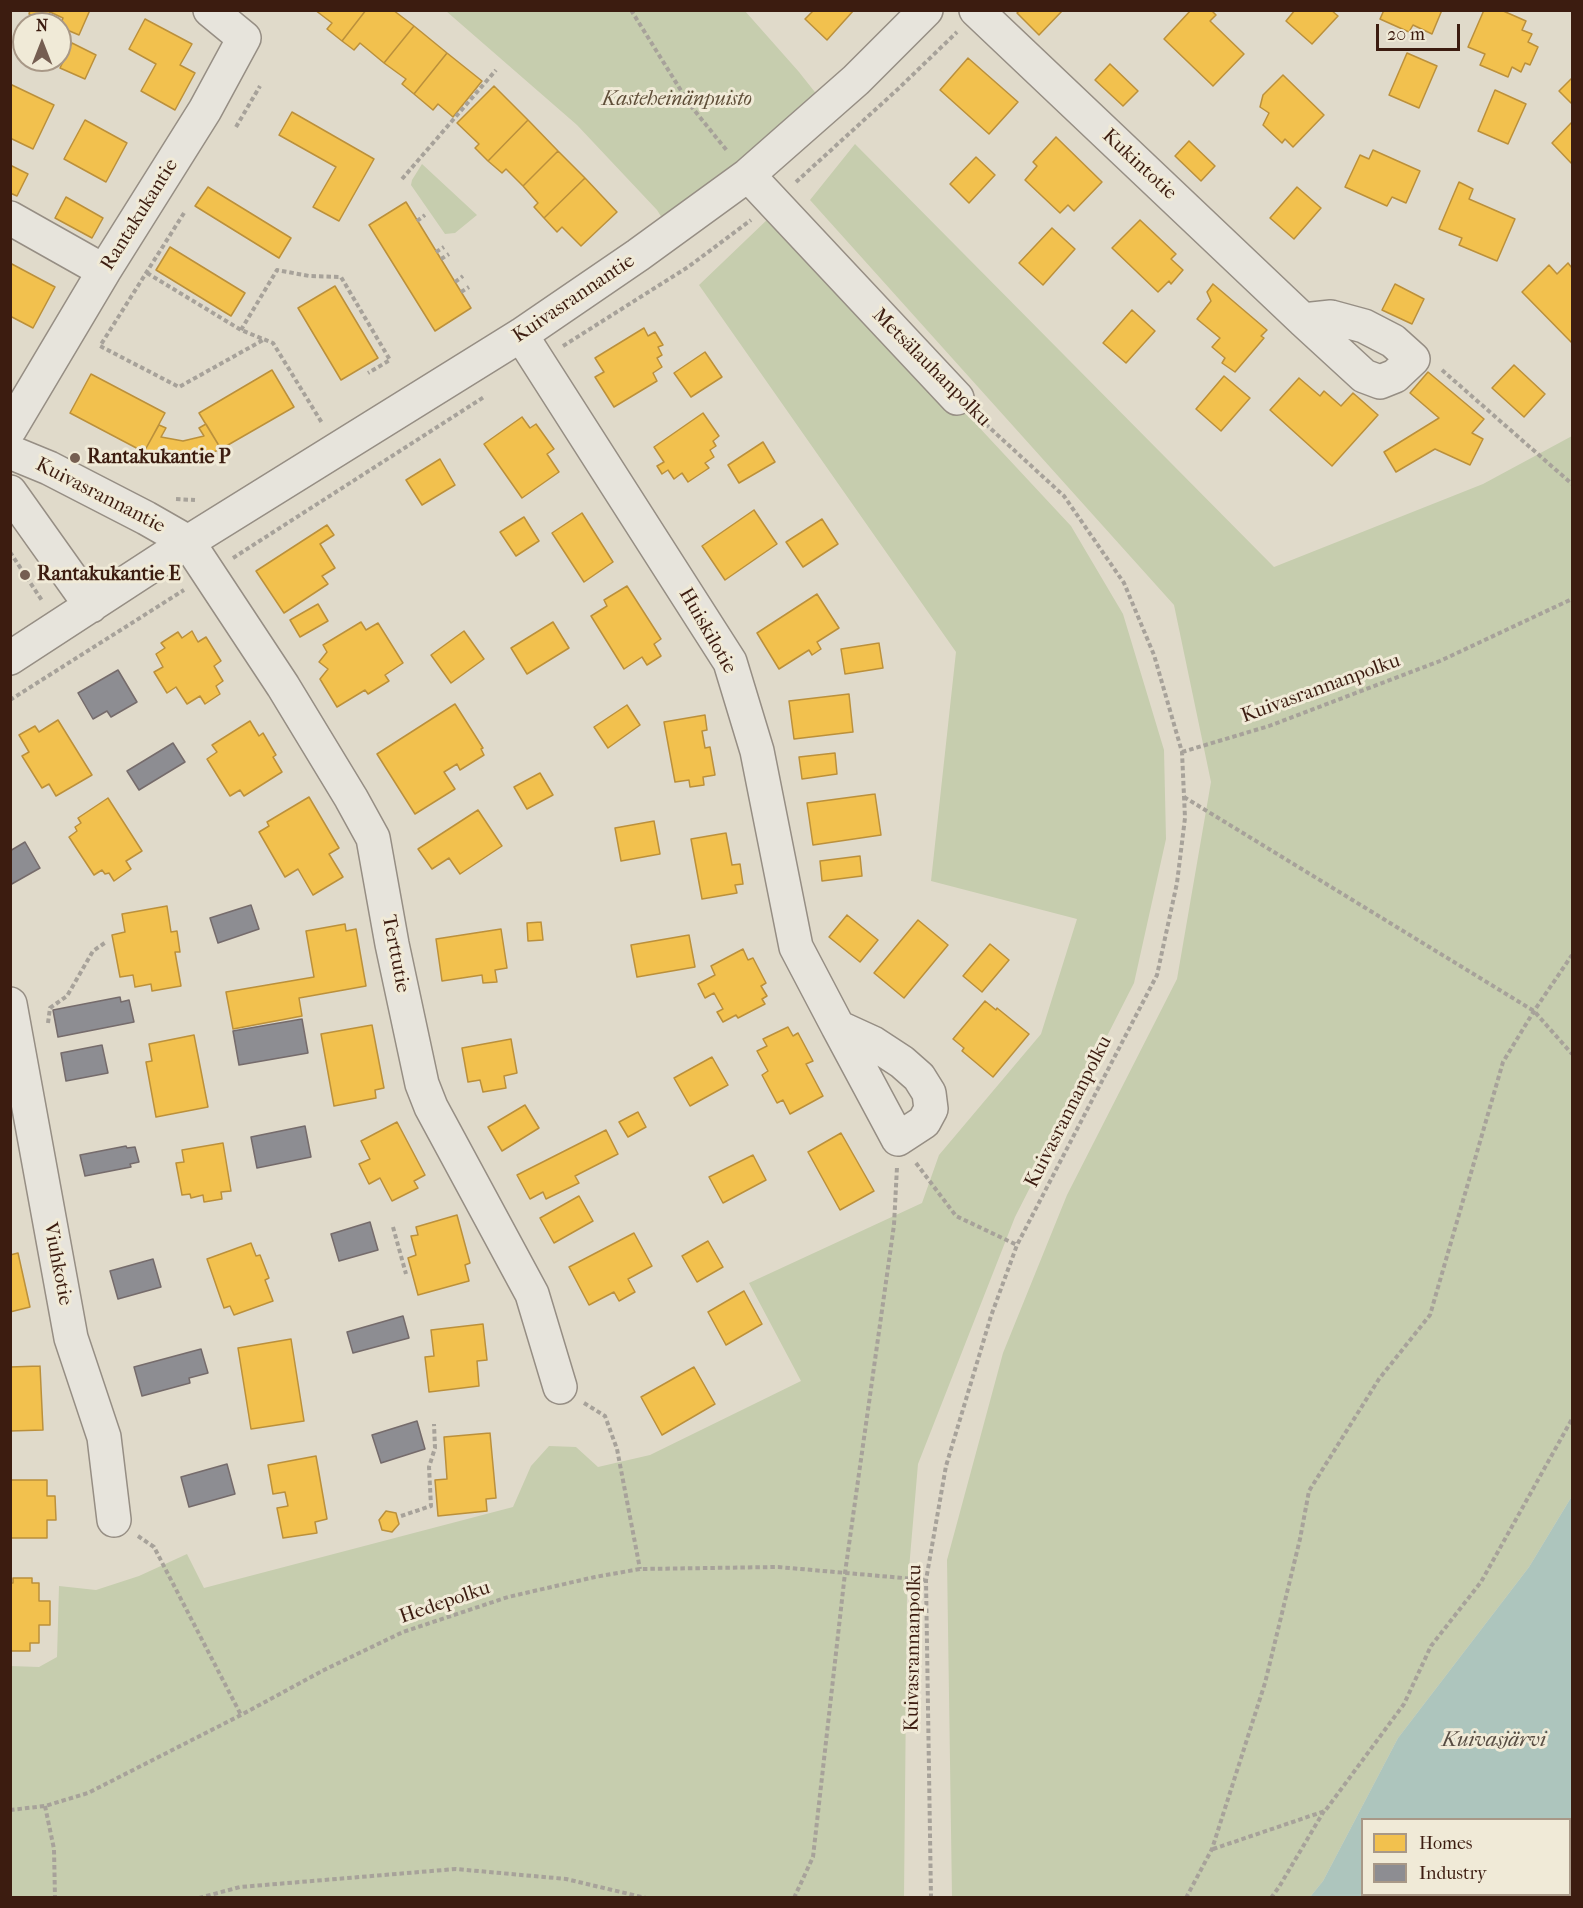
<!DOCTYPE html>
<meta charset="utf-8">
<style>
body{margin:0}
#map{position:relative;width:1583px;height:1908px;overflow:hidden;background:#e0daca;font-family:"IM FELL French Canon",serif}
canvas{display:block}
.frame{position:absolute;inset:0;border:12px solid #3c1c10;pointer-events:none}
.legend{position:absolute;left:1361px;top:1818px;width:210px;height:78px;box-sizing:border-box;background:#f0ead7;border:2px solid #a89887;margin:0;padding:8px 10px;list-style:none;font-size:18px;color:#3c1c10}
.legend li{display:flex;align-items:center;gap:12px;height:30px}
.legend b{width:30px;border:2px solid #a89887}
.north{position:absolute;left:12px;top:12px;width:60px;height:60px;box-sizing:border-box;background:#f0ead7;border:2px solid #a89887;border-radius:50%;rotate:0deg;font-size:16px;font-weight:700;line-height:24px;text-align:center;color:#3c1c10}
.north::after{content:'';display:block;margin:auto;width:21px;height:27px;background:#755e51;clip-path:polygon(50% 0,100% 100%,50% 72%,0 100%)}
.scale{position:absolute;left:1376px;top:24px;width:84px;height:27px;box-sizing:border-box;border:3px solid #3c1c10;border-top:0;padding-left:8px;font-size:18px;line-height:21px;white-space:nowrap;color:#3c1c10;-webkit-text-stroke:4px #f0ead7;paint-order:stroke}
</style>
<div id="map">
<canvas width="1583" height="1908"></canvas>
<div class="frame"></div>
<ul class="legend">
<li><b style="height:16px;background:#f2c14e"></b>Homes</li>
<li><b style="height:16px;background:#8d8d92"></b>Industry</li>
</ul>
<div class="north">N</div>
<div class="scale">20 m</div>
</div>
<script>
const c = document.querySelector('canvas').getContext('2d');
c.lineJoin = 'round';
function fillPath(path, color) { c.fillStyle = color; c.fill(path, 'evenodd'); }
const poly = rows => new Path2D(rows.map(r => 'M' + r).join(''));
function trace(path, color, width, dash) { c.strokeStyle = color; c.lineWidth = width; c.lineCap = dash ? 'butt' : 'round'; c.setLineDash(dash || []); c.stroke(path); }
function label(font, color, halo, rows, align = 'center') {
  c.font = font + ' "IM FELL French Canon",serif'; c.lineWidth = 6; c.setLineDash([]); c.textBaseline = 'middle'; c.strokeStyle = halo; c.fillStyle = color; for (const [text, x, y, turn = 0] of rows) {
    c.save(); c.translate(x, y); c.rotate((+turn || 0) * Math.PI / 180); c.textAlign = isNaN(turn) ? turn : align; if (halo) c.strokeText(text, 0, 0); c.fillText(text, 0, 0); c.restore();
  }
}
fillPath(poly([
 [446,11,745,11,799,72,818,96,745,159,664,221,657,210,577,125],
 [855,144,1274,567,1483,484,1572,436,1572,1496,1529,1567,1398,1738,1323,1881,1310,1897,952,1897,947,1560,1003,1353,1067,1195,1177,979,1211,782,1174,605,810,200],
 [422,164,477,215,455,233,445,234,411,185,412,180],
 [770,217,948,394,1071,526,1123,614,1164,750,1166,839,1134,983,1015,1217,918,1464,907,1592,904,1897,11,1897,10,1666,39,1667,57,1657,59,1586,96,1590,139,1576,187,1554,204,1588,513,1507,531,1466,549,1446,576,1447,598,1467,650,1455,801,1381,749,1283,922,1203,939,1155,1041,1034,1077,919,931,881,956,652,699,285]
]), '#c6cdae');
fillPath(poly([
 [1572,1496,1572,1897,1310,1897,1323,1881,1398,1738,1529,1567],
 [1362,1820,1570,1820,1570,1894,1362,1894]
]), '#adc5bd');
const homes = poly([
 [30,10,90,10,79,35,60,27,63,18,50,12,45,21,29,14,30,10],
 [315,10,366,10,342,41,327,29,332,23,315,10],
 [366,10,393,10,414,26,384,63,360,43,354,50,342,41,366,10],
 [814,10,854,10,827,40,805,19,814,10],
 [1020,10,1063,10,1039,35,1017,13,1020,10],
 [1191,10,1211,10,1216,15,1210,21,1244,54,1213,86,1164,39,1191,10],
 [1295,10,1331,10,1338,16,1312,44,1286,21,1295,10],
 [1384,10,1442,10,1432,34,1413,25,1409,32,1380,19,1384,10],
 [1484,10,1501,10,1526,21,1522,30,1532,34,1528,42,1538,47,1530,65,1525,63,1521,72,1512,67,1508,77,1480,65,1485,54,1468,47,1484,10],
 [145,19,192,44,180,65,195,73,175,110,141,91,156,64,129,49,145,19],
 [414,26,447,53,414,94,402,84,406,79,384,63,414,26],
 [72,43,96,55,85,79,60,68,72,43],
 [447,53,482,81,453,117,438,104,433,110,414,94,447,53],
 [1407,53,1437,66,1419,108,1389,95,1407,53],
 [968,58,1018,102,989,134,940,90,968,58],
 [1110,64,1138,91,1123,106,1095,80,1110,64],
 [1283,75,1324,115,1293,147,1285,139,1282,143,1263,125,1269,113,1260,107,1263,95,1283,75],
 [1572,78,1572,104,1559,91,1572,78],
 [10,84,54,105,33,149,10,138,10,84],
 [494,86,528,120,488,161,475,148,479,144,457,123,494,86],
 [1495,90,1526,104,1508,144,1478,131,1495,90],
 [292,112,374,159,339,221,313,207,336,167,279,135,292,112],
 [85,120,127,143,106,182,64,159,85,120],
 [528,120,558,151,523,186,506,169,502,173,488,161,528,120],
 [1572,122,1572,164,1552,143,1572,122],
 [1056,137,1102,182,1074,211,1068,205,1060,213,1025,180,1037,166,1033,162,1056,137],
 [1189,141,1215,166,1201,181,1175,156,1189,141],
 [1373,150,1420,171,1406,203,1392,197,1387,206,1345,187,1360,155,1369,159,1373,150],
 [558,151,585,178,544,218,534,207,538,203,523,186,558,151],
 [976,157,995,175,969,203,950,184,976,157],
 [10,165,28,174,17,196,10,193,10,165],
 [585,178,617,212,581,246,562,227,557,232,544,218,585,178],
 [1459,182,1473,189,1469,199,1515,219,1497,261,1459,245,1462,238,1439,229,1459,182],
 [208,187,291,238,279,258,195,206,208,187],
 [1297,187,1321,208,1294,239,1270,218,1297,187],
 [66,197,103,218,92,238,55,218,66,197],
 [406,202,471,308,435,331,369,225,406,202],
 [1140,220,1176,254,1171,259,1183,270,1171,284,1169,281,1158,292,1112,248,1140,220],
 [1052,228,1075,249,1043,285,1019,263,1052,228],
 [170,247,245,293,231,316,156,270,170,247],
 [10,263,55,287,33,328,10,316,10,263],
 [1568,263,1572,268,1572,343,1522,292,1549,265,1557,274,1568,263],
 [1213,284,1267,330,1261,336,1264,338,1235,372,1222,363,1225,358,1212,347,1220,338,1197,319,1211,301,1207,292,1213,284],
 [1395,284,1424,299,1412,324,1382,310,1395,284],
 [335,286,378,358,341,380,298,308,335,286],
 [1132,310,1155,331,1126,363,1103,343,1132,310],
 [644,328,648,336,655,332,663,345,658,347,662,355,657,358,662,367,653,373,657,381,614,407,595,377,604,372,595,358,644,328],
 [705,352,722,377,691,397,674,373,705,352],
 [1514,365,1545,394,1524,417,1492,388,1514,365],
 [272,370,294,407,221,449,199,413,272,370],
 [1428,372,1484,419,1472,433,1483,439,1470,465,1435,449,1396,472,1384,452,1439,418,1410,393,1428,372],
 [91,374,165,413,144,452,70,413,91,374],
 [1224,376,1250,398,1221,431,1196,409,1224,376],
 [1299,378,1320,396,1324,391,1341,406,1353,393,1378,415,1332,466,1270,410,1299,378],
 [703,413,719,436,713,441,716,446,710,450,714,457,705,463,709,468,688,482,682,473,674,479,668,470,662,474,657,466,664,462,654,447,703,413],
 [522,417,530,428,536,424,554,449,547,454,559,472,522,498,484,444,522,417],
 [206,424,221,449,196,459,183,460,170,460,144,452,159,425,166,428,161,437,183,441,204,436,199,428,206,424],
 [763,442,775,462,739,483,728,465,763,442],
 [440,459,455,485,422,505,406,480,440,459],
 [754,510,777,544,725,580,702,546,754,510],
 [582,513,613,562,584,582,552,533,582,513],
 [524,517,539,541,516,556,500,532,524,517],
 [822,519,838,544,803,567,786,542,822,519],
 [327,525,334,535,320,544,335,568,322,576,328,584,284,613,256,571,327,525],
 [627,586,661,639,654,644,661,656,647,665,642,657,624,669,591,616,607,606,604,600,627,586],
 [817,594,839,628,817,642,821,649,812,655,809,650,779,669,757,633,817,594],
 [318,604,328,621,300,637,290,620,318,604],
 [361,622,366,630,378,623,403,663,385,675,389,681,368,694,365,690,337,707,320,679,328,669,319,662,327,652,323,645,361,622],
 [553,622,569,648,527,674,511,648,553,622],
 [192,631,198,642,206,637,221,661,214,666,223,681,216,686,220,694,205,704,200,696,187,704,176,687,167,693,154,672,163,667,156,654,165,648,161,643,178,632,182,638,192,631],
 [464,631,484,659,451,683,431,655,464,631],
 [879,643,883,668,845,674,841,649,879,643],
 [849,694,853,732,794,739,789,701,849,694],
 [455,704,483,748,481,749,484,755,460,770,457,764,444,772,455,789,415,814,377,754,455,704],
 [627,705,640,725,608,748,594,727,627,705],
 [705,715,707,730,702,731,705,748,710,747,715,775,703,777,704,785,690,787,689,780,675,782,664,722,705,715],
 [58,720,92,775,56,796,49,784,42,788,22,756,29,752,19,735,35,726,39,732,58,720],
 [250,721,259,736,263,733,276,755,273,757,282,772,244,796,240,790,230,796,207,759,217,752,212,745,250,721],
 [835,753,837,774,802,779,799,757,835,753],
 [540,773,553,795,527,809,514,787,540,773],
 [875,794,881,835,813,845,807,803,875,794],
 [309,797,339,848,329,854,343,877,313,895,298,869,285,877,259,832,269,826,267,822,309,797],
 [108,798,142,851,126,861,131,869,114,881,109,873,105,874,102,870,94,875,69,837,77,831,75,827,81,823,78,818,108,798],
 [478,810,502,846,460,874,449,858,432,869,418,849,478,810],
 [654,821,660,854,621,861,615,828,654,821],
 [726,833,732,865,740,864,743,884,735,885,737,893,702,899,691,839,726,833],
 [860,856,862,876,822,881,820,861,860,856],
 [167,906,171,932,177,931,180,952,175,952,181,986,152,991,151,984,135,987,133,975,120,977,112,935,125,932,122,914,167,906],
 [847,915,878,940,860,962,829,937,847,915],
 [918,920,948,945,904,998,874,973,918,920],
 [541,922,543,940,528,941,527,923,541,922],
 [345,924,346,931,356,929,366,986,299,998,302,1016,233,1029,226,992,314,977,306,931,345,924],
 [501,929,507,968,495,970,497,982,483,983,482,975,442,981,436,939,501,929],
 [689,935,695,967,637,977,631,945,689,935],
 [990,944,1009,960,982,992,963,976,990,944],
 [743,949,748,960,753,958,766,983,761,986,767,996,762,999,765,1004,738,1018,736,1015,723,1022,717,1012,723,1009,714,993,705,998,698,984,715,975,711,966,743,949],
 [985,1001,996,1010,997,1008,1029,1034,993,1077,962,1051,964,1048,953,1039,985,1001],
 [372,1025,384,1088,375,1090,376,1098,334,1106,321,1034,372,1025],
 [788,1027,793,1036,798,1033,813,1061,806,1064,823,1096,790,1114,783,1100,777,1103,762,1075,768,1071,757,1051,767,1046,763,1039,788,1027],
 [194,1035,208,1107,156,1117,146,1062,152,1061,149,1044,194,1035],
 [511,1039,517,1073,504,1076,506,1088,483,1092,480,1080,468,1082,462,1048,511,1039],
 [712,1057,728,1085,690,1106,674,1078,712,1057],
 [525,1105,539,1128,502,1151,488,1127,525,1105],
 [638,1112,646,1127,628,1137,619,1122,638,1112],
 [397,1122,425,1175,414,1181,418,1188,392,1201,380,1178,369,1184,359,1164,370,1159,361,1141,397,1122],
 [606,1130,618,1154,575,1176,579,1183,546,1199,543,1192,530,1199,517,1175,606,1130],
 [841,1133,874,1191,840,1210,808,1152,841,1133],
 [223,1143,231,1191,221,1192,222,1199,204,1202,203,1195,191,1198,190,1194,182,1195,176,1163,184,1162,182,1150,223,1143],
 [753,1155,766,1180,723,1203,709,1177,753,1155],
 [579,1196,593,1221,554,1243,540,1218,579,1196],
 [457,1215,470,1263,465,1265,469,1281,418,1295,408,1258,416,1255,411,1236,418,1235,416,1227,457,1215],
 [634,1233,652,1266,628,1279,635,1292,619,1301,614,1292,589,1305,569,1267,634,1233],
 [708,1241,723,1267,697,1282,682,1256,708,1241],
 [251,1243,256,1256,260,1255,269,1278,265,1280,273,1301,234,1315,230,1306,224,1308,207,1259,251,1243],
 [18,1253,30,1307,10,1312,10,1255,18,1253],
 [744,1291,762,1324,726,1345,708,1312,744,1291],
 [483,1324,487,1360,477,1361,479,1386,429,1392,425,1357,434,1356,431,1330,483,1324],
 [291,1339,304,1421,251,1429,238,1348,291,1339],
 [40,1366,43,1430,10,1431,10,1367,40,1366],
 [694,1367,715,1404,662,1435,641,1397,694,1367],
 [490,1433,496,1498,486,1499,487,1511,438,1516,435,1480,447,1479,444,1437,490,1433],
 [316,1456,327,1519,315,1522,317,1533,283,1538,277,1508,288,1506,285,1492,273,1494,268,1465,316,1456],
 [10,1480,47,1480,47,1496,55,1496,56,1520,47,1520,47,1538,10,1538,10,1480],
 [386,1511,396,1513,399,1524,392,1532,382,1530,379,1520,386,1511],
 [13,1578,32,1578,32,1583,39,1583,39,1601,50,1601,50,1625,39,1625,39,1643,30,1643,30,1651,11,1651,10,1583,13,1583,13,1578]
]);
fillPath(homes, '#f2c14e');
trace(homes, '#bb903b', 1.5);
const industry = poly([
 [118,670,137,702,111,717,107,711,93,719,78,693,118,670],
 [173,743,185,762,139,790,127,771,173,743],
 [25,842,40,868,10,885,10,851,25,842],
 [251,905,259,929,218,943,210,918,251,905],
 [120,997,121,1002,129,1000,134,1022,58,1037,53,1010,120,997],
 [302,1019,308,1053,239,1065,233,1031,302,1019],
 [102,1045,108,1073,66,1081,61,1053,102,1045],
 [305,1126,311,1157,257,1168,251,1137,305,1126],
 [126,1146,127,1148,135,1147,139,1162,130,1164,131,1167,85,1176,80,1155,126,1146],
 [370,1222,378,1250,339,1261,331,1234,370,1222],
 [153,1259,161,1287,118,1299,110,1271,153,1259],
 [403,1316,409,1338,353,1353,347,1332,403,1316],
 [201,1349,208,1373,189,1378,190,1383,142,1396,134,1367,201,1349],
 [417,1421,425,1449,381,1463,372,1435,417,1421],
 [227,1464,235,1494,189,1507,181,1477,227,1464]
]);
fillPath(industry, '#8d8d92');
trace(industry, '#756b6b', 1.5);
const minor = poly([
 [976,10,1303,320],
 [748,175,957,398],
 [10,218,104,271],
 [1331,317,1364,326,1393,341,1413,359,1395,376,1380,382,1364,376,1303,320,1331,317],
 [521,335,730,662,757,751,796,947,838,1027],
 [10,429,104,271,205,110,244,38,210,10],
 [10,452,49,468,146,518,188,542,283,686,351,798,373,838,392,944,422,1084,431,1107,532,1294,560,1387],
 [10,492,91,606],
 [10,658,188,542,521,335,638,255,748,175,856,80,926,10],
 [10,1004,71,1338,104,1437,114,1520],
 [838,1027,873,1043,902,1062,919,1077,929,1093,931,1109,924,1122,898,1139,838,1027]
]);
trace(minor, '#968e84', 36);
trace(poly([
 [631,10,690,105,728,152],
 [236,127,260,86],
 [402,179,496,70],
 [796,182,898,89,957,32],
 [184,213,100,346,179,387,265,339],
 [417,221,425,215],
 [436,252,444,247],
 [441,259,449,254],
 [147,273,241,330,273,343,322,423],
 [455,282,463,276],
 [461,292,469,287],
 [241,330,277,270,309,276,341,277,390,360,368,373],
 [563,346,688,267,751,220],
 [1442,370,1572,484],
 [176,499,195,500],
 [10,552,43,602],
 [233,558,484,397],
 [10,700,184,590],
 [1182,752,1269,726,1440,661,1572,599],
 [1184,797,1534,1011,1572,1054],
 [48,1023,50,1008,67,996,93,951,106,942],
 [916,1163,956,1216,1017,1245],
 [393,1227,406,1274],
 [584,1403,605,1416,617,1449,640,1569],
 [401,1516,431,1506,429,1467,435,1448,434,1424],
 [138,1536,154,1547,241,1715],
 [45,1806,54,1849,55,1898],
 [10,1810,45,1806,88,1793,241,1715,324,1670,403,1632,508,1597,595,1577,640,1569,778,1567,926,1580],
 [1213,1849,1325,1811,1404,1704,1431,1646,1481,1582,1572,1419],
 [199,1898,240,1887,456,1869,566,1879,646,1898],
 [794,1898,813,1857,845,1573,894,1225,897,1167],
 [931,1898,926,1580,946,1466,991,1316,1017,1245,1157,975,1177,883,1185,818,1182,752,1154,655,1124,583,1064,496,979,418],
 [1186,1898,1212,1849,1265,1683,1300,1539,1309,1491,1379,1379,1430,1315,1503,1062,1534,1011,1572,955],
 [1271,1898,1279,1887,1324,1811]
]), '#a7a29a', 4, [4.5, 3]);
trace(minor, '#e7e4dc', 33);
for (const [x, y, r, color] of [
 [75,458,6,"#755e51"],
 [25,575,6,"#755e51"]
]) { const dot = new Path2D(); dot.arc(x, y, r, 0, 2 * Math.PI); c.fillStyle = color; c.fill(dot); trace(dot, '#f0ead7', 2); }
label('italic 20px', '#5f4e38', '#f0ead7', [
 ["Kasteheinänpuisto",677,100]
]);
label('20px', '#3c1c10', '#f0ead7', [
 ["Kukintotie",1139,165,43],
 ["Rantakukantie",140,215,-58],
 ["Kuivasrannantie",574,299,-34],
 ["Metsälauhanpolku",931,368,45],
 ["Kuivasrannantie",100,496,27],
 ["Huiskilotie",707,631,60],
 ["Kuivasrannanpolku",1321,689,-20],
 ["Terttutie",395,954,79],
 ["Kuivasrannanpolku",1069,1112,-63],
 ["Viuhkotie",57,1264,79],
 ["Hedepolku",445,1603,-19],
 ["Kuivasrannanpolku",914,1648,-89]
]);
label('bold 20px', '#3c1c10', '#f0ead7', [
 ["Rantakukantie P",87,458],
 ["Rantakukantie E",37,575]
], 'left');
label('italic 21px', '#574c42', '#f0ead7', [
 ["Kuivasjärvi",1494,1741]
]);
</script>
